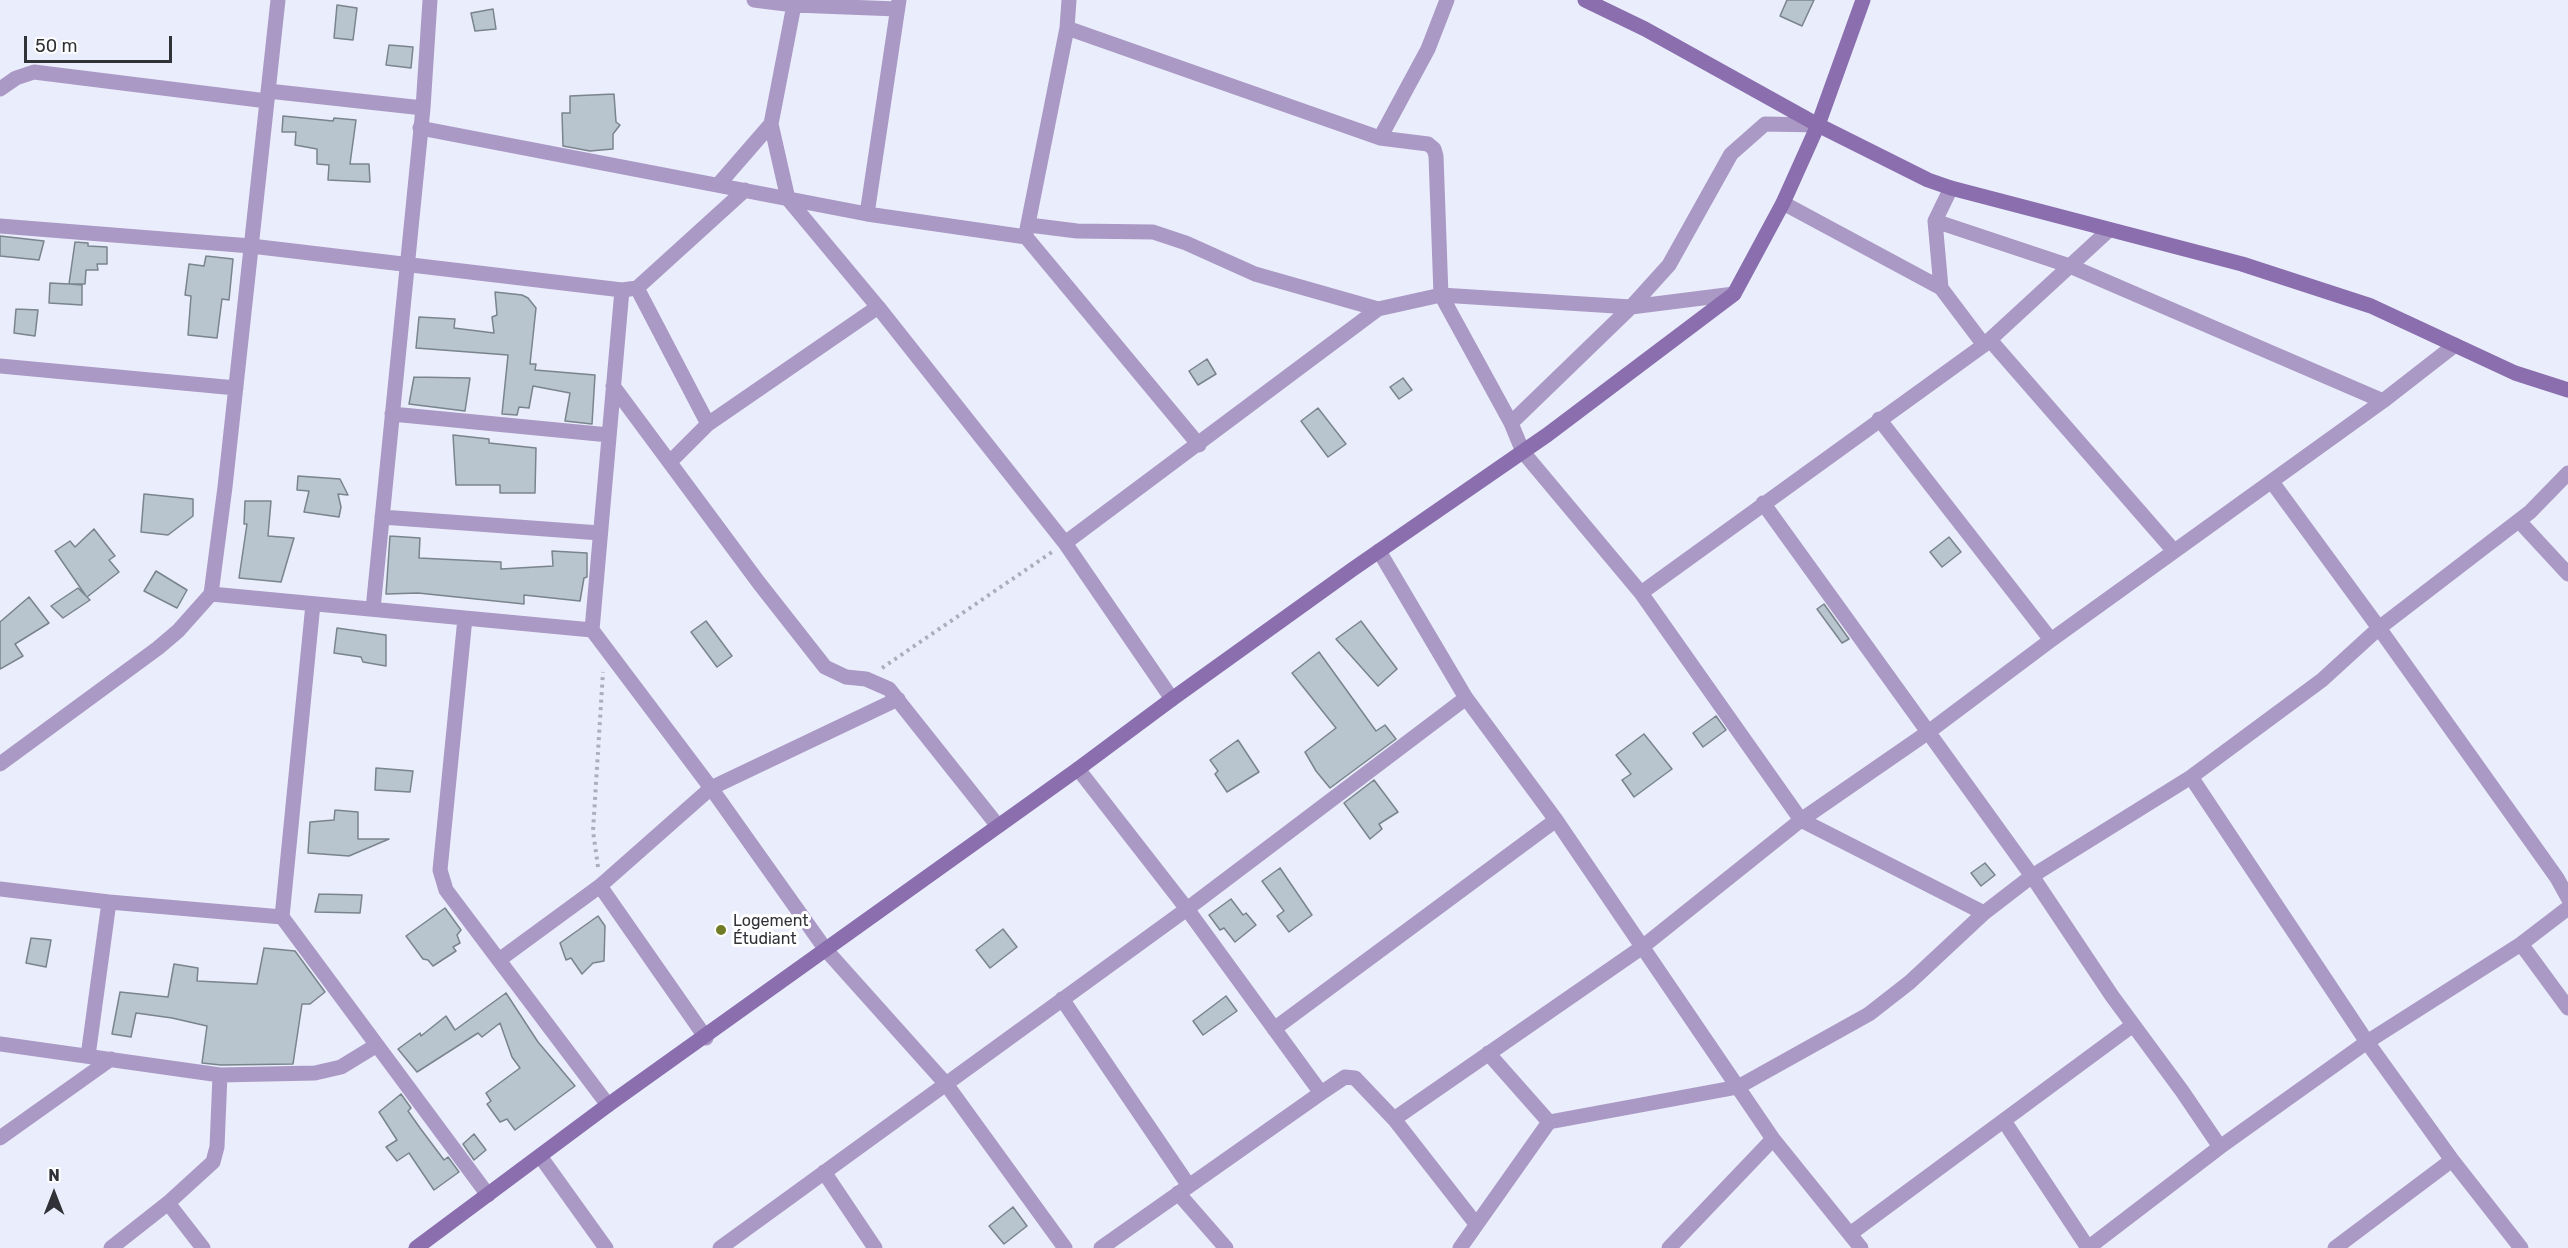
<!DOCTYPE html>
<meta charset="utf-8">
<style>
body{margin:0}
#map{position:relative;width:2568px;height:1248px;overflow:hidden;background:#eaeefc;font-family:Rubik,sans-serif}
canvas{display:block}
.north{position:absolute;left:24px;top:1164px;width:60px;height:60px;-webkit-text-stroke:4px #fff;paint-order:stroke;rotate:0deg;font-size:16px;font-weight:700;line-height:24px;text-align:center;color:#303237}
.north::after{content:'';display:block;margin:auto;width:21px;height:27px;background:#303237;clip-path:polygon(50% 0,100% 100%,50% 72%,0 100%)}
.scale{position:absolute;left:24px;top:36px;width:148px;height:27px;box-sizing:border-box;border:3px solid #303237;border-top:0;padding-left:8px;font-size:18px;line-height:21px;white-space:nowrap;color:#303237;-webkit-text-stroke:4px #fff;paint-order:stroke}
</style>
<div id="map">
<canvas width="2568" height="1248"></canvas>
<div class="north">N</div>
<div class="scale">50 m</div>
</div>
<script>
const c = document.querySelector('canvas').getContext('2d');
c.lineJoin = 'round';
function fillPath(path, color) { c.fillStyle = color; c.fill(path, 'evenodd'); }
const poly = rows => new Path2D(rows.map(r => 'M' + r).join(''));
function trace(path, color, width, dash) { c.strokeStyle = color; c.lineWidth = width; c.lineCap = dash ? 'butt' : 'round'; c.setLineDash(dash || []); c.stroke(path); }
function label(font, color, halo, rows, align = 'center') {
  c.font = font + ' Rubik,sans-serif'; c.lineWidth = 6; c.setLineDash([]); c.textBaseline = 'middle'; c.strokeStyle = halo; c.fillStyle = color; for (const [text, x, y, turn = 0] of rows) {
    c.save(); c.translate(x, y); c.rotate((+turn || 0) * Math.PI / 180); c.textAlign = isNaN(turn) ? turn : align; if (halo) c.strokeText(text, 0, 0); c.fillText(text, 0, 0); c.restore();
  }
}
const building = poly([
 [1787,0,1814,0,1802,26,1780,16,1787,0],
 [337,5,357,8,353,40,334,38,337,5],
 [493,9,496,29,475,31,471,13,493,9],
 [389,45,413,47,411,68,386,65,389,45],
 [614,94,616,122,620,125,613,134,613,149,590,151,563,146,562,113,570,113,570,96,614,94],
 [283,116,333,121,334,118,356,120,350,164,369,164,370,182,328,180,329,165,317,164,317,149,295,145,296,132,282,132,283,116],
 [0,236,44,241,39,260,0,256,0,236],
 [75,242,88,243,88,246,107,247,107,264,97,264,98,270,86,270,85,284,70,284,82,285,82,305,49,303,50,283,69,284,75,242],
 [206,256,233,259,229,300,222,299,217,338,188,335,191,296,185,295,189,264,204,266,206,256],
 [495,292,522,295,528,298,536,308,530,364,536,364,535,370,595,375,592,424,565,421,570,393,533,386,529,408,519,407,517,415,502,414,508,355,416,348,419,317,455,319,454,328,494,333,492,317,497,315,495,292],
 [16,309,38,310,35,336,14,333,16,309],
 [1207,359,1216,374,1198,385,1189,371,1207,359],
 [414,377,470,378,465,411,409,404,414,377],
 [1403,378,1412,390,1399,399,1390,387,1403,378],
 [1318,408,1346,444,1328,457,1301,421,1318,408],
 [453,435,489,439,489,443,536,448,535,493,500,493,500,485,456,485,453,435],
 [298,476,340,479,348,495,338,494,341,507,339,517,304,512,309,491,297,490,298,476],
 [144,494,193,499,193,516,168,535,141,532,144,494],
 [245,501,271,501,268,536,294,538,281,582,239,578,247,524,244,524,245,501],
 [94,529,115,556,109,560,119,572,87,597,90,600,63,618,51,606,78,588,86,596,55,551,70,541,75,547,94,529],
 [390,536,420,538,419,558,501,562,501,569,553,566,552,551,587,553,587,577,584,578,580,601,524,595,524,604,418,593,386,594,390,536],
 [1949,537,1961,552,1942,567,1930,552,1949,537],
 [156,571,187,590,177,608,144,591,156,571],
 [29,597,49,623,15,644,23,656,0,669,0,622,29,597],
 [1824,604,1849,639,1842,643,1817,609,1824,604],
 [706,621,732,656,717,667,691,632,706,621],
 [1361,621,1397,669,1378,686,1336,639,1361,621],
 [337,628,386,635,386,666,363,662,361,657,334,653,337,628],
 [1319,652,1376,731,1385,725,1396,739,1330,788,1316,771,1305,752,1336,728,1292,673,1319,652],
 [1716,716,1726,730,1703,747,1693,733,1716,716],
 [1644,734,1672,769,1634,797,1622,780,1631,774,1616,755,1644,734],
 [1238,740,1259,772,1227,792,1215,774,1218,771,1210,760,1238,740],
 [376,768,413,771,410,792,375,790,376,768],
 [1374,780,1398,812,1379,824,1382,829,1370,839,1344,803,1374,780],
 [335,810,358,812,358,839,389,839,349,856,308,853,310,822,334,820,335,810],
 [1985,863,1995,875,1981,886,1971,873,1985,863],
 [1280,868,1312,915,1289,932,1277,916,1284,911,1262,881,1280,868],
 [319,894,362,895,360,913,315,912,319,894],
 [1231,899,1243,915,1246,913,1256,925,1235,942,1224,928,1220,930,1209,915,1231,899],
 [445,908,461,930,457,935,460,943,453,947,456,951,433,966,428,960,423,959,406,936,445,908],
 [598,916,605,926,604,961,593,963,582,974,571,958,566,960,560,943,598,916],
 [1003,929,1017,947,990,968,976,950,1003,929],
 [31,938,51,940,46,967,26,963,31,938],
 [264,948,295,951,325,992,310,1004,302,1004,293,1064,221,1065,202,1063,207,1026,172,1018,136,1013,131,1037,112,1034,120,992,168,997,174,964,198,968,197,981,257,984,264,948],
 [506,993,538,1042,575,1086,515,1130,507,1119,500,1122,487,1104,491,1101,486,1093,520,1068,512,1057,500,1023,482,1037,478,1033,417,1072,398,1049,420,1033,421,1036,446,1016,455,1030,506,993],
 [1226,996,1237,1011,1203,1035,1193,1021,1226,996],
 [401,1094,411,1108,408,1111,420,1128,444,1160,448,1157,459,1172,434,1190,409,1153,397,1161,386,1147,397,1140,379,1112,401,1094],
 [474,1134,486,1150,474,1160,463,1144,474,1134],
 [1013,1207,1027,1226,1004,1244,989,1226,1013,1207]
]);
fillPath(building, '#b8c4ce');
trace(building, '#79848d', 1.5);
trace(poly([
 [882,668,1052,552],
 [598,867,593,831,603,672]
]), '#abafba', 4, [3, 4.5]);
trace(poly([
 [754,0,794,5,897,9],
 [794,5,771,124,788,199,878,307,1065,543,1172,699],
 [1067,28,1380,138,1428,144,1434,149,1436,156,1441,295,1511,423,1523,452,1641,593,1801,820,1984,913],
 [0,89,16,78,34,72,267,101],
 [268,91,423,108],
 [420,128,867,214,1026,237,1199,445],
 [1380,138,1428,49,1447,0],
 [718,185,771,124],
 [1783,203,1941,288,1984,345],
 [867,214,899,0],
 [1935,221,2070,266,2383,401],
 [1029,225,1077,231,1153,232,1186,243,1255,274,1378,309],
 [0,226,251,246,622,290,637,288,745,190],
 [1026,234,1067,28,1069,0],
 [637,288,708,424],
 [1941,288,1935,221,1951,188],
 [1990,340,2174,551],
 [0,366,236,388],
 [613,386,759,583,825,667,846,677,866,679,889,689,998,826],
 [392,414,609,435],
 [1879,419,2051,640],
 [1511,423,1631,307,1669,265,1731,154,1765,124,1818,125],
 [671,461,708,424,878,307],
 [2272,482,2379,628,2557,878,2568,898],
 [1763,503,2032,876,2112,996,2182,1091,2220,1147],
 [382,517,600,533],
 [2519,521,2568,574],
 [1065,543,1378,309,1441,295,1631,307,1734,294],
 [1379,551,1466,698,1556,820,1773,1139,1861,1248],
 [1641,593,1984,345,2109,230],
 [211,594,592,630,711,788,826,950,946,1084,1065,1248],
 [313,604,282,917,488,1195],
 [373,609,423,108,430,0],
 [465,618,440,870,446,890,608,1105],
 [592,630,622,290],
 [0,764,158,648,178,631,211,594,225,487,278,0],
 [1078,769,1187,909,1321,1093,1345,1077,1355,1078,1394,1119,1476,1224],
 [2191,777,2367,1042,2452,1160,2521,1248],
 [600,886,706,1038],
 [0,889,109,902,282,917],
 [2521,944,2568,1008],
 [499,960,600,886,711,788,898,699],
 [1062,999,1189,1186],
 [1274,1029,1556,820],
 [0,1044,220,1075,315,1073,341,1067,377,1045],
 [1488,1053,1549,1122,1738,1087,1869,1014,1910,982,1984,913,2032,876,2191,777,2322,680,2379,628,2530,512,2568,473],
 [88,1056,109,902],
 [1394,1119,1641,948,1801,820,1927,733,2051,640,2383,401,2455,345],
 [2004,1121,2088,1248,2220,1147,2367,1042,2521,944,2568,908],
 [0,1138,111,1059],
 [540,1156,606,1248],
 [824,1172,875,1248],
 [1178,1193,1226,1248],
 [168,1203,203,1248],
 [1850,1234,2133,1025],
 [111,1248,168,1203,213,1162,217,1147,220,1075],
 [720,1248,1187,909,1466,698],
 [1101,1248,1321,1093],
 [1460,1248,1549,1122],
 [1669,1248,1773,1139],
 [2335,1248,2452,1160]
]), '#ab99c5', 15);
trace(poly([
 [1585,0,1645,29,1818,125,1928,180,1951,188,2242,264,2371,306,2515,373,2568,390],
 [416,1248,608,1105,1078,769,1172,699,1353,569,1547,435,1734,294,1783,203,1818,125,1863,0]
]), '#8a6eae', 15);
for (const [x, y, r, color] of [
 [721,930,6,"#707b26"]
]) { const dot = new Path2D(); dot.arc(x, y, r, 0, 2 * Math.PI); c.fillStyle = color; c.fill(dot); trace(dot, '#fff', 2); }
label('16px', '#303237', '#fff', [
 ["Logement",733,921],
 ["Étudiant",733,939]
], 'left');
</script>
